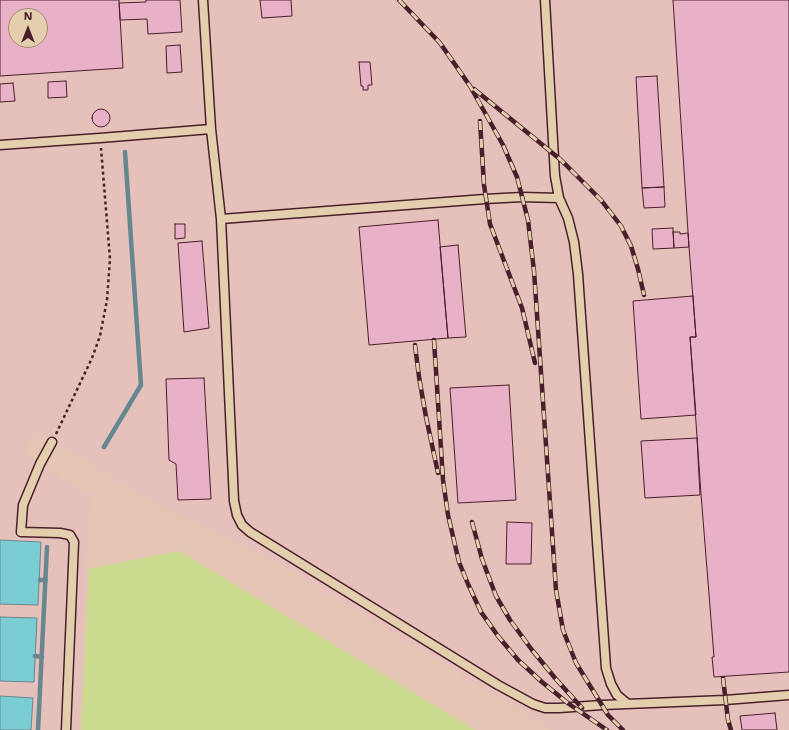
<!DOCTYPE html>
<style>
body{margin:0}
#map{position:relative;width:789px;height:730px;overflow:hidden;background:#e5c6b5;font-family:"Shantell Sans",sans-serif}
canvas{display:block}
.north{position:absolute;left:8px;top:8px;width:40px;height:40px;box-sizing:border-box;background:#e3cfad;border:1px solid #a68979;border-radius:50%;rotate:0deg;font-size:11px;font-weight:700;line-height:16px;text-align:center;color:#4a1f2b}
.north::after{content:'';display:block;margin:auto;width:14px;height:18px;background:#4a1f2b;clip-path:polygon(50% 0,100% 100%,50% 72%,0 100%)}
</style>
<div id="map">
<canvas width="789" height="730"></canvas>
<div class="north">N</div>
</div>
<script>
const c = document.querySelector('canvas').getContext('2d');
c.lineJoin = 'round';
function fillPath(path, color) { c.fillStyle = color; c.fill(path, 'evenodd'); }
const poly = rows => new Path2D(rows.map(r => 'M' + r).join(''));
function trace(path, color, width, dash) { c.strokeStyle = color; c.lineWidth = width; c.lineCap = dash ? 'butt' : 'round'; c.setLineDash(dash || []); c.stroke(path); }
fillPath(poly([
 [0,0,789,0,789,730,551,730,273,560,167,510,34,430,25,456,90,496,86,569,80,730,0,730],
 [16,16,40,16,40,40,16,40]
]), '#e6c0ba');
fillPath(poly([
 [179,551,475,730,81,730,89,569]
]), '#cada8e');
const water = poly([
 [0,540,41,542,38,605,0,604,0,540],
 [0,617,37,618,34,682,0,681,0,617],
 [0,696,33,698,31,730,0,730,0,696]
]);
fillPath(water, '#7bcdd4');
trace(water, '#678790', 1);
trace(poly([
 [104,447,141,385,125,152],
 [40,580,46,580],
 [35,656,42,657],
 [38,730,47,547]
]), '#678790', 4.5);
const building = poly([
 [0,0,119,0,123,68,0,76,0,0],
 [16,16,40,16,40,40,16,40,16,16],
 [146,0,180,0,182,32,148,34,147,19,120,20,119,3,146,2,146,0],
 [260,0,291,0,292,16,262,18,260,0],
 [673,0,789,0,789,672,714,677,712,657,714,657,701,494,690,337,696,337,689,247,673,0],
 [180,45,182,72,167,73,166,46,180,45],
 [359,62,370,62,372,85,368,85,368,90,363,90,363,86,361,86,359,62],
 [657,76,664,187,642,188,636,77,657,76],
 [66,81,67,97,48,98,48,82,66,81],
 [13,83,15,101,0,102,0,84,13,83],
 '92 118a9 9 0 1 1 18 0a9 9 0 1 1-18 0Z',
 [664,187,665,207,644,208,642,188,664,187],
 [438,220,448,338,369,345,359,227,438,220],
 [175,224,185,224,185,238,175,239,175,224],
 [673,228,674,248,653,249,652,229,673,228],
 [673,232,680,232,680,234,688,233,689,247,674,248,673,232],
 [202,241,209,328,184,332,178,243,202,241],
 [458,245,466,337,448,338,440,247,458,245],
 [693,296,696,337,690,337,696,415,641,419,633,301,693,296],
 [204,378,211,499,178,500,176,464,169,460,166,379,204,378],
 [509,385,516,500,458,503,450,388,509,385],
 [697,438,700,495,645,498,641,441,697,438],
 [507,522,532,523,531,564,506,564,507,522],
 [775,713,777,730,742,730,740,716,775,713]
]);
fillPath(building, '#e9b1c7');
trace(building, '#4a1f2b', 1);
const lane = poly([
 [203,0,211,129,221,219,234,501,237,515,242,525,250,532,498,685,533,704,545,708,559,708,602,705,725,700,789,695],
 [545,0,555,176,559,198,568,218,574,242,578,274,606,668,611,684,617,695,628,704],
 [0,145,100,138,211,129],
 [221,219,485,199,522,197,559,198],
 [52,442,40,464,23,505,21,532,60,533,70,535,74,542,66,730]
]);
trace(lane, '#4a1f2b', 11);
trace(poly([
 [56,434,92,358,100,336,107,300,110,259,101,148]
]), '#4a1f2b', 2.5, [3, 3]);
trace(lane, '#e3cfad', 8);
const rail = poly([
 [399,0,440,43,470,86,503,145,517,177,528,220,534,271,556,590,563,630,576,663,608,715,623,730],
 [474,89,561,160,601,200,621,226,631,246,638,269,644,295],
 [480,121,484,185,490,224,522,308,535,363],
 [434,340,443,480,448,515,459,562,468,584,481,612,498,636,518,660,542,682,569,704,607,730],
 [415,345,419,377,426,417,438,473],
 [472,522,482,559,496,596,510,620,532,650,555,678,582,708],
 [723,678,728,720,731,730]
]);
trace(rail, '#4a1f2b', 4.5);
trace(rail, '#e3cfad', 3, [9]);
</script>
